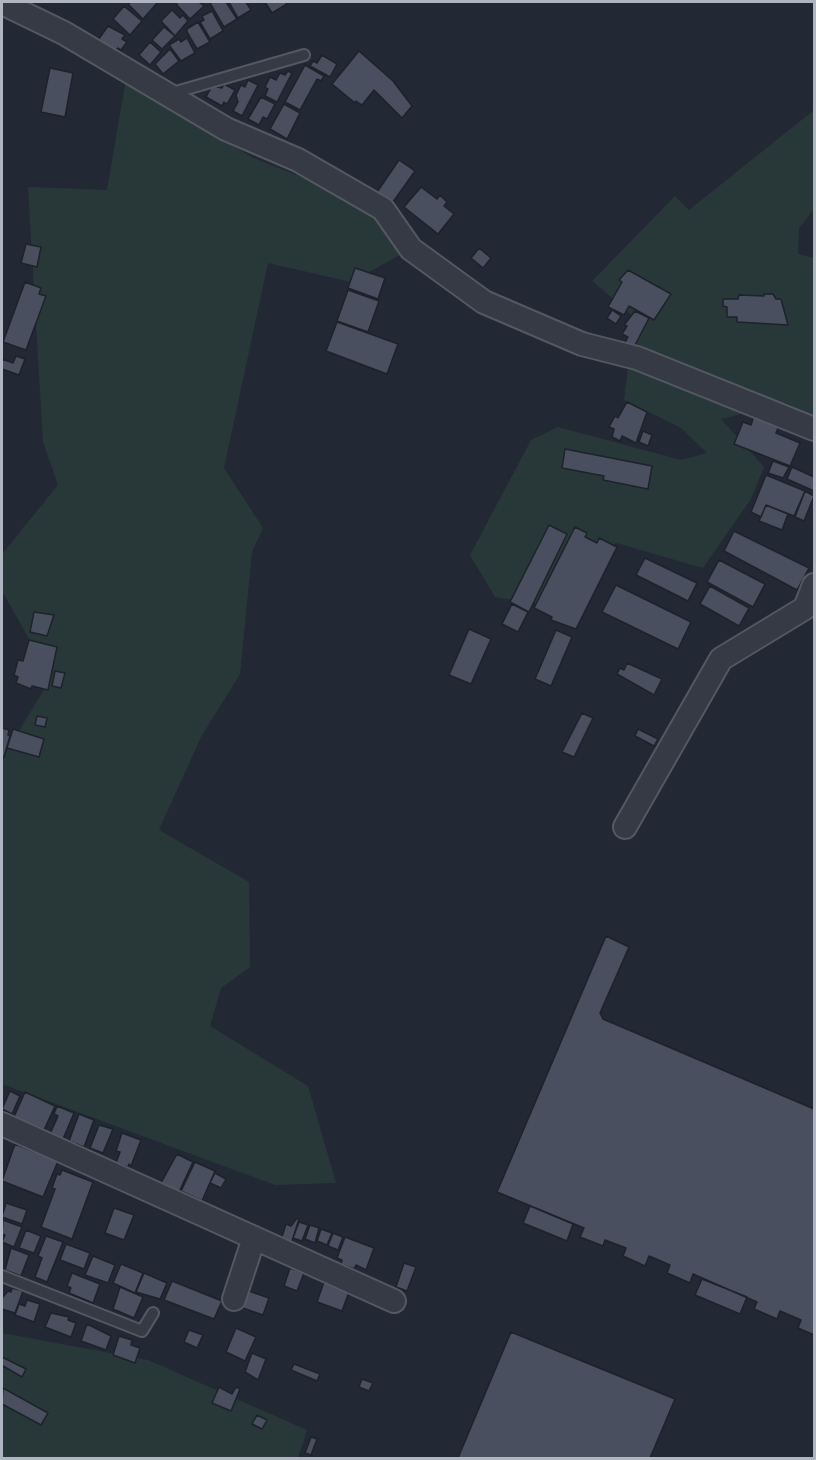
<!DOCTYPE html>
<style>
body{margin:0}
#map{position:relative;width:816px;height:1460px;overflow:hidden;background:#222834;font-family:"Space Grotesk",sans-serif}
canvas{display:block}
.frame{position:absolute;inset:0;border:3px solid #b0b5c2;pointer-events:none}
</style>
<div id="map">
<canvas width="816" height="1460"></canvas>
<div class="frame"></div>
</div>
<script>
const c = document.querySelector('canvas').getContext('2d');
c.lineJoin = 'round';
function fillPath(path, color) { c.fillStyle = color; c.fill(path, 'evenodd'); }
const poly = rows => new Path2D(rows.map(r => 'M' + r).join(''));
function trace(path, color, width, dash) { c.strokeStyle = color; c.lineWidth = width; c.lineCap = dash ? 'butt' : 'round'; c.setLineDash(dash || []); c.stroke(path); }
fillPath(poly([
 [126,79,253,158,383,209,411,249,351,282,268,263,224,468,263,528,252,552,240,674,201,737,159,830,249,882,250,967,221,988,210,1026,308,1086,336,1183,275,1185,2,1084,2,759,51,678,2,591,2,554,58,485,43,442,28,187,107,190],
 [814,110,814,209,799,228,798,254,814,258,814,415,785,403,721,419,764,467,751,499,703,568,616,543,540,604,495,597,470,555,531,440,558,427,681,460,707,453,681,428,624,400,634,317,592,281,675,196,689,210],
 [2,1333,148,1360,307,1430,298,1458,2,1458]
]), '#283839');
const building = poly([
 [131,2,158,2,143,19,128,4,131,2],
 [178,2,199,2,204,6,190,19,176,4,178,2],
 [213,2,226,2,237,19,224,27,210,3,213,2],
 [229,2,246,2,251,10,238,18,229,2],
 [265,2,285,2,287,4,272,13,265,2],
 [124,6,142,21,130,35,113,19,124,6],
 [172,10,180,18,183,15,188,21,175,36,161,21,172,10],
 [212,11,223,31,210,39,200,22,204,20,202,16,212,11],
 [198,22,210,42,197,49,187,32,187,29,198,22],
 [108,26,125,35,122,39,127,42,121,50,118,48,115,52,98,40,108,26],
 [164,27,175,36,162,49,152,40,164,27],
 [187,38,195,53,181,61,169,45,179,39,181,42,187,38],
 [150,42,161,52,150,65,139,55,150,42],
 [170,49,179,61,163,74,155,64,170,49],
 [359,51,393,81,412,106,402,118,374,90,362,105,356,101,355,103,332,84,359,51],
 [322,55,337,64,330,77,310,66,313,61,317,63,322,55],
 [305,65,324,76,321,81,317,79,300,110,285,102,305,65],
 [50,68,73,73,65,117,41,112,50,68],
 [288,71,292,73,277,102,265,96,268,89,265,87,270,77,276,80,280,73,285,75,288,71],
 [248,80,258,85,242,116,233,111,238,102,236,95,241,85,245,87,248,80],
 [224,84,235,90,227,104,224,102,222,106,206,97,212,86,222,88,224,84],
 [261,97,275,104,267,119,263,117,259,125,248,119,261,97],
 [284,104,300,113,287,139,270,129,284,104],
 [399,160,415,171,388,209,373,198,399,160],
 [421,187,437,199,440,195,447,202,444,206,454,214,438,234,404,207,421,187],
 [26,244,41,247,37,267,21,263,26,244],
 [479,248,491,258,483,268,471,258,479,248],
 [355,268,385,278,378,299,348,288,355,268],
 [628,270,671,294,654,320,629,306,624,315,608,307,622,282,619,280,628,270],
 [25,282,41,288,39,294,46,296,26,350,3,342,25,282],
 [348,290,379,301,368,332,337,321,348,290],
 [764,294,773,294,776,299,781,299,788,325,737,322,737,317,727,317,727,307,723,306,723,299,738,299,739,295,764,296,764,294],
 [612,310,621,316,616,324,607,318,612,310],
 [635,311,649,318,632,351,623,346,628,337,622,334,627,326,624,325,635,311],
 [337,322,398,344,387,374,326,351,337,322],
 [16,356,25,359,19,375,2,369,2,359,13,363,16,356],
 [627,402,647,412,636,443,622,436,620,441,612,437,614,429,609,427,615,416,618,418,627,402],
 [754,416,779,426,776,433,800,443,790,466,734,444,743,422,751,425,754,416],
 [643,431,652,435,648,446,639,442,643,431],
 [565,449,652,466,648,489,603,480,604,476,562,468,565,449],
 [773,461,789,467,783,478,768,473,773,461],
 [792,467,814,477,814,491,787,479,792,467],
 [766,475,805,491,794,516,766,505,761,517,751,512,766,475],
 [805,491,814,496,804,521,795,517,805,491],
 [766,505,788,514,782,530,759,521,766,505],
 [549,525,567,534,529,612,510,602,549,525],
 [575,527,587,533,585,537,597,543,599,538,617,547,576,629,551,620,552,617,534,608,575,527],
 [734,531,809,568,797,590,724,551,734,531],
 [645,558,697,583,688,601,636,575,645,558],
 [719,560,765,584,753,607,707,582,719,560],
 [616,585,691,622,678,649,602,612,616,585],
 [710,586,749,608,739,626,700,604,710,586],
 [512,604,528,612,518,632,502,624,512,604],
 [34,612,54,615,47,636,30,632,34,612],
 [469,629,491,639,471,684,449,675,469,629],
 [556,630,572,637,551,686,535,679,556,630],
 [29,640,57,647,48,690,32,686,31,689,16,683,18,677,14,675,18,660,23,661,29,640],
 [627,663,662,679,654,695,617,674,620,668,624,670,627,663],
 [55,671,65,673,61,688,52,686,55,671],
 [582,713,593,718,574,757,562,752,582,713],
 [37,716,47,718,45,727,35,725,37,716],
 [2,728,9,730,8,735,10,736,4,757,2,756,2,728],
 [13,729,44,739,39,757,7,748,13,729],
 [638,729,658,739,654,746,635,736,638,729],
 [606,936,629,947,600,1013,603,1019,814,1109,814,1335,798,1328,801,1320,780,1311,777,1319,754,1309,757,1302,693,1274,690,1283,667,1273,670,1265,649,1256,645,1266,623,1256,626,1248,605,1240,603,1246,580,1237,584,1228,497,1192,606,936],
 [10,1091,20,1096,12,1114,2,1109,10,1091],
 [25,1092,55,1106,44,1130,14,1117,25,1092],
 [57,1106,74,1113,63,1139,50,1134,58,1116,54,1114,57,1106],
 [79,1114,94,1120,84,1147,69,1141,79,1114],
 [99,1125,113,1129,103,1153,90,1148,99,1125],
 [122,1133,141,1140,131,1166,129,1164,128,1167,116,1163,120,1152,116,1151,122,1133],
 [15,1144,58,1161,43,1197,2,1181,15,1144],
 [177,1154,193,1162,179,1192,161,1183,177,1154],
 [195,1162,215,1171,202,1201,181,1191,195,1162],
 [62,1170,93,1182,72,1239,41,1227,55,1189,52,1188,57,1174,60,1175,62,1170],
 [215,1173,226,1179,221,1188,210,1183,215,1173],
 [6,1203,27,1210,22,1224,2,1217,6,1203],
 [530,1206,573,1224,567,1241,523,1223,530,1206],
 [114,1208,134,1215,124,1240,105,1233,114,1208],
 [297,1218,299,1219,291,1244,281,1240,286,1224,291,1226,297,1218],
 [3,1220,22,1227,14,1247,2,1242,5,1235,2,1234,3,1220],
 [299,1222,308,1225,302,1241,293,1238,299,1222],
 [310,1225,319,1228,315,1243,305,1239,310,1225],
 [321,1229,332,1233,327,1245,317,1241,321,1229],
 [26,1230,41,1236,34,1253,19,1248,26,1230],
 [333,1233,343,1237,338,1250,328,1246,333,1233],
 [46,1236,63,1242,47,1282,35,1277,42,1258,38,1256,46,1236],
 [345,1237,374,1248,366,1270,356,1265,354,1269,341,1264,342,1260,337,1258,345,1237],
 [66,1244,90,1253,84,1269,60,1260,66,1244],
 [11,1248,29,1255,21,1276,5,1270,11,1248],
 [93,1256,115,1265,108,1283,85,1275,93,1256],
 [404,1263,416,1267,407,1291,396,1287,404,1263],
 [121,1264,143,1273,135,1293,113,1283,121,1264],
 [290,1268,304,1273,297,1291,284,1286,290,1268],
 [72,1273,100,1284,93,1303,69,1293,71,1288,67,1286,72,1273],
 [144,1273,167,1283,160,1299,136,1292,144,1273],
 [702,1279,747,1297,740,1314,695,1295,702,1279],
 [172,1281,222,1301,214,1319,164,1300,172,1281],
 [324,1282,349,1292,342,1311,317,1302,324,1282],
 [120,1287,143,1297,134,1318,113,1309,120,1287],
 [12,1288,23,1291,15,1313,2,1309,2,1298,8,1291,11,1292,12,1288],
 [243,1289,269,1298,263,1315,237,1306,243,1289],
 [27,1300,40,1304,34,1322,15,1315,19,1304,25,1306,27,1300],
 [51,1313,69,1317,68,1320,76,1323,71,1337,45,1327,51,1313],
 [87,1324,111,1336,106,1350,81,1341,87,1324],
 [236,1328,256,1337,245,1361,226,1352,236,1328],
 [189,1330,203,1335,197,1348,184,1342,189,1330],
 [511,1332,675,1399,650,1458,458,1458,511,1332],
 [119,1336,132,1340,131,1345,140,1348,135,1363,113,1355,119,1336],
 [252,1353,266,1359,258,1380,245,1372,252,1353],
 [2,1357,26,1369,22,1377,3,1366,2,1369,2,1357],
 [294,1364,320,1374,317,1381,291,1370,294,1364],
 [362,1379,373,1383,369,1391,359,1387,362,1379],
 [219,1387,232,1394,236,1387,240,1389,231,1411,212,1403,219,1387],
 [3,1388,48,1413,41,1425,2,1404,3,1388],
 [257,1415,267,1420,262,1429,252,1424,257,1415],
 [311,1437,317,1439,311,1455,305,1453,311,1437]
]);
fillPath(building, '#494f5e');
trace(building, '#1d222b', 1.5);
const service = poly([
 [169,94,304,55],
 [2,1276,142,1331,153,1313]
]);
const minor = poly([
 [2,3,64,33,226,129,298,160,383,209,411,249,484,302,582,344,637,358,814,429],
 [625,827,721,659,805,608,814,585],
 [2,1124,394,1301],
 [234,1299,254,1238]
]);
trace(service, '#535863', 14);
trace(minor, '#535863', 26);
trace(service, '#353a45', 10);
trace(minor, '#353a45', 22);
</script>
